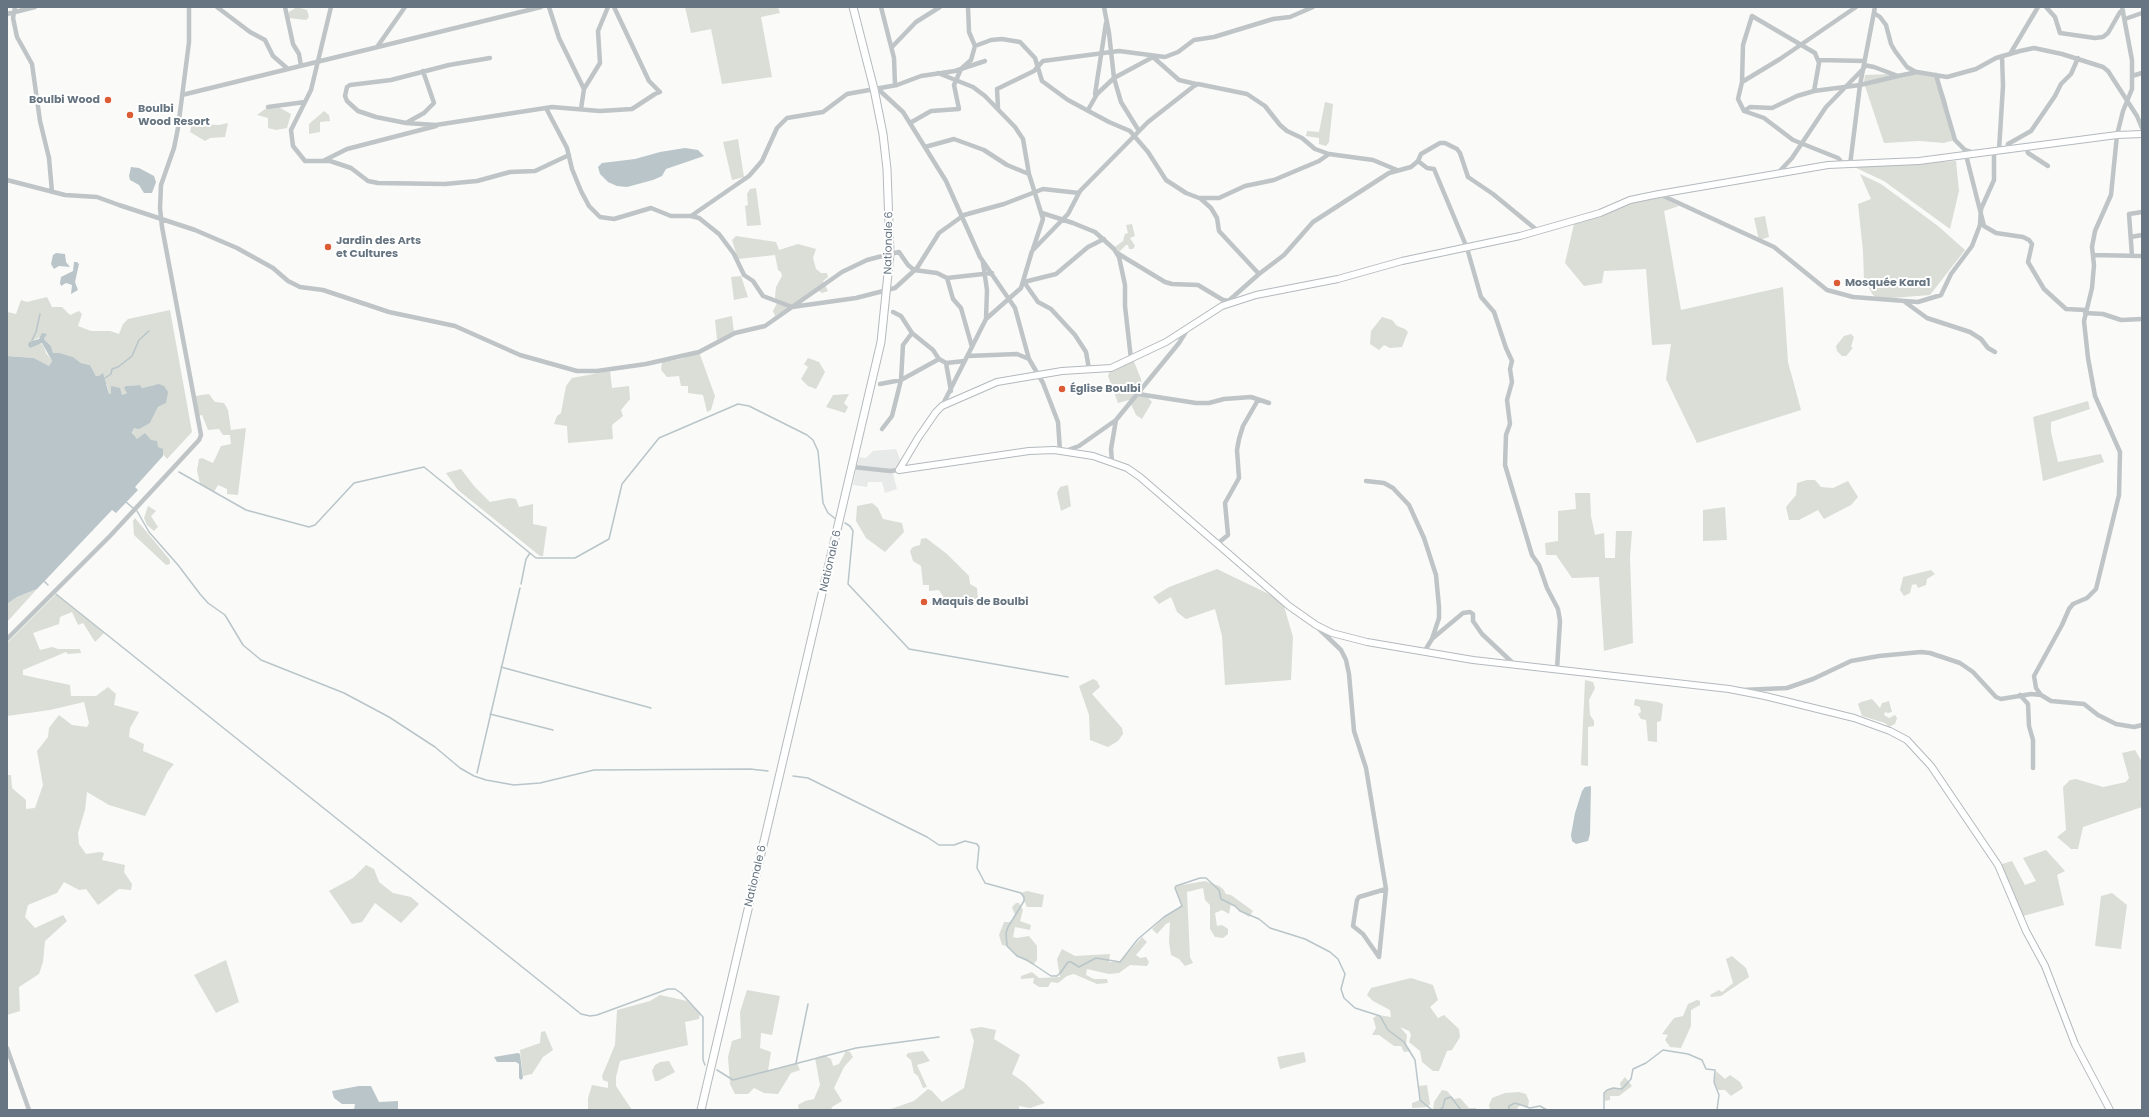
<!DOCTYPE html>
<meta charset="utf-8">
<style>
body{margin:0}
#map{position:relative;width:2149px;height:1117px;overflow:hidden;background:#fafaf8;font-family:Poppins,sans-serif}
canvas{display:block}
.frame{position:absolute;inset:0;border:8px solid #667581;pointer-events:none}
</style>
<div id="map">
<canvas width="2149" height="1117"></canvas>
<div class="frame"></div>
</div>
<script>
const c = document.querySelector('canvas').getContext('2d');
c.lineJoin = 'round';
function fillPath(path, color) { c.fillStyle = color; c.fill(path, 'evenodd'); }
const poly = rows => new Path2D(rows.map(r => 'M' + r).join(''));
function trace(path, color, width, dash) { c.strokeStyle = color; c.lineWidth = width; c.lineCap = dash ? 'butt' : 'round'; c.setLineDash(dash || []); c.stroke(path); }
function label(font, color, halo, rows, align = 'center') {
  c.font = font + ' Poppins,sans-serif'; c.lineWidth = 4; c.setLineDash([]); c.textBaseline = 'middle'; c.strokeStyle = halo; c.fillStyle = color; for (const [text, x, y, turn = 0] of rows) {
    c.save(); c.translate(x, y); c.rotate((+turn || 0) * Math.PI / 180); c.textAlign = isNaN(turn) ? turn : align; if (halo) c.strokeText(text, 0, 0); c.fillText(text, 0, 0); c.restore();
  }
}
fillPath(poly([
 [896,449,902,464,893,474,897,489,885,493,882,482,868,482,867,487,853,485,859,457,866,458,873,451]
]), '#e8e9e9');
fillPath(poly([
 [297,7,307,10,309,17,306,20,289,18,289,12],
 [685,7,778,7,780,13,761,17,772,77,722,84,711,29,691,33],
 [1917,73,1937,76,1946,99,1955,140,1944,143,1919,141,1884,143,1864,83,1865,75],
 [1325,102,1333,104,1329,142,1326,146,1319,144,1319,138,1306,136,1307,131,1319,132],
 [280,108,291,114,287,128,276,130,268,128,268,118,257,115,265,109],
 [324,111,329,115,330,121,320,122,320,132,309,134,309,124],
 [228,123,225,137,210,138,205,141,190,132,191,127,198,124,219,125],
 [738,139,744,177,732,180,723,142],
 [1956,161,1959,191,1950,229,1884,181,1854,167],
 [1860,174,1881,184,1938,226,1965,250,1930,295,1879,299,1873,295,1864,280,1863,251,1858,204,1871,199],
 [756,188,761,225,747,226,745,206,748,205,747,194,750,189],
 [1659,196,1679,206,1664,211,1681,310,1783,287,1788,362,1801,410,1697,443,1666,379,1671,344,1652,345,1646,269,1604,271,1602,283,1584,286,1565,263,1574,224,1630,204],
 [1765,216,1769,237,1759,240,1754,218],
 [1132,224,1135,236,1130,238,1135,246,1133,249,1129,249,1128,245,1126,245,1119,252,1115,247,1123,241,1125,234,1128,233,1126,225],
 [736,236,776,242,779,250,798,244,816,249,813,258,816,269,821,273,827,273,828,277,823,281,828,291,822,293,819,291,775,316,773,311,777,303,775,297,776,287,782,276,781,272,778,270,775,255,738,259,732,240],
 [741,276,748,297,734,300,731,277],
 [47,297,52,307,62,307,70,315,79,311,82,314,78,326,91,331,110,331,119,334,123,324,128,319,170,310,192,432,167,459,151,440,137,439,132,435,134,428,150,423,158,407,166,403,155,385,142,388,140,385,126,386,127,393,122,395,111,386,111,395,109,394,107,385,99,376,96,376,90,365,81,363,73,357,53,353,51,346,44,339,47,334,34,340,43,345,46,353,52,361,49,366,34,358,7,356,7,312,16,314,21,300,27,302],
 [732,316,734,332,717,340,715,320],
 [1382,317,1392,320,1397,326,1405,329,1408,332,1402,347,1390,348,1384,345,1379,350,1370,344,1371,331],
 [1851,334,1854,337,1851,347,1853,348,1846,356,1842,356,1837,351,1836,346,1844,336],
 [699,352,715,396,711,410,707,412,703,395,688,393,688,386,681,386,679,376,667,377,661,370,662,362,681,359],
 [808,358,819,362,825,372,816,389,808,386,801,379,808,367,804,364],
 [1133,359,1141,379,1143,392,1152,402,1142,419,1136,415,1129,400,1118,403,1108,376,1111,368],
 [610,371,612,388,629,386,630,399,621,410,623,416,612,425,613,439,568,443,567,426,554,424,557,416,561,413,566,386,572,378],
 [209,394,215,402,224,403,228,410,231,430,246,428,238,495,227,494,227,489,218,485,214,492,200,484,197,470,199,459,202,458,213,463,221,446,231,444,230,435,223,435,219,429,208,430,202,415,198,416,195,396],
 [849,394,844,403,848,407,845,413,826,407,833,395],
 [2088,401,2090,409,2051,422,2051,432,2058,462,2101,454,2104,462,2043,481,2033,417],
 [461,469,474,486,490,502,510,498,516,499,519,507,533,504,533,524,547,527,543,556,540,556,458,490,446,473],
 [1807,480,1815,480,1821,487,1833,488,1848,481,1858,497,1851,505,1824,519,1818,510,1799,520,1789,520,1786,507,1796,495,1797,483],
 [1068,485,1071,506,1061,511,1057,493,1060,487],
 [1575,493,1590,493,1591,516,1595,535,1604,533,1605,558,1615,558,1616,531,1632,531,1630,558,1633,643,1604,651,1599,577,1572,578,1556,555,1546,555,1545,543,1558,541,1558,511,1576,509],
 [872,503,878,508,883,519,902,523,904,532,885,552,866,538,856,521,857,506],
 [148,506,156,511,151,516,158,527,154,531,147,525,144,518],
 [1725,507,1727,540,1703,541,1703,510],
 [135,518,170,560,170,564,166,565,134,535,133,521],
 [926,538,947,554,969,576,970,584,977,588,978,600,975,606,947,603,939,590,929,591,929,585,923,585,921,566,913,561,910,551,913,547,920,545,921,539],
 [1217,569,1273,596,1284,606,1293,637,1291,680,1225,685,1222,636,1215,609,1186,619,1177,612,1171,597,1159,604,1153,597,1169,587],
 [1931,570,1935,574,1927,579,1926,585,1918,588,1916,584,1912,585,1910,593,1904,596,1900,590,1903,577],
 [37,589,7,622,7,604,17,597],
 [56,594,104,633,95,642,83,623,78,625,72,612,60,617,59,624,33,633,40,650,52,647,58,649,80,649,81,653,68,654,66,652,23,670,23,675,70,685,71,696,96,696,108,687,116,694,114,705,139,712,130,728,129,737,144,744,143,751,174,764,168,771,145,816,109,805,87,792,85,810,78,833,79,844,86,854,100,852,104,853,102,860,125,865,124,872,132,884,131,890,119,889,98,905,86,889,79,890,64,882,57,893,28,905,25,917,35,928,63,915,67,921,45,941,43,962,39,974,19,987,20,1011,7,1015,7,775,11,775,12,788,26,800,26,809,35,808,43,785,37,751,48,737,49,728,59,715,72,725,87,727,89,723,84,702,50,710,7,716,7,643],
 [1093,679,1097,681,1100,687,1092,694,1122,728,1123,734,1118,741,1108,747,1090,740,1089,715,1079,686],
 [1585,680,1593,682,1595,688,1589,700,1590,715,1594,721,1594,726,1588,727,1588,766,1581,765],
 [1635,699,1658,702,1663,704,1661,721,1657,722,1657,742,1648,741,1646,720,1641,719,1638,714,1641,712,1640,707,1634,705],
 [1872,699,1880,708,1882,703,1889,701,1892,712,1888,713,1885,712,1884,715,1889,718,1895,715,1897,718,1895,724,1889,727,1885,723,1862,716,1858,704,1861,702],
 [2135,750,2142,762,2142,807,2083,827,2078,849,2071,849,2057,837,2066,830,2063,787,2070,780,2076,779,2103,787,2126,782,2129,778,2122,753],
 [2046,850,2065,871,2057,875,2064,905,2023,916,1999,865,2012,861,2025,885,2036,881,2023,858],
 [366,865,374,869,379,882,393,893,411,897,419,904,401,923,375,903,362,922,352,924,329,891,353,878],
 [1205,881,1219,886,1223,889,1226,894,1231,895,1253,911,1249,917,1231,904,1229,914,1222,910,1215,913,1217,926,1222,925,1228,929,1228,934,1223,938,1215,937,1210,929,1210,905,1205,900,1203,888,1187,892,1190,957,1193,963,1185,966,1179,959,1171,955,1169,942,1170,922,1166,924,1157,934,1152,929,1164,917,1182,906,1175,888,1176,886],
 [1027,891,1044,895,1042,907,1027,907,1021,893],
 [2112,893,2127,905,2121,949,2095,946,2101,896],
 [1016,903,1019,903,1023,910,1020,921,1031,925,1030,930,1015,927,1013,937,1017,938,1029,936,1037,946,1037,960,1033,965,1017,956,1007,946,1002,945,999,935,1004,922,1012,922,1015,915,1012,907],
 [1142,937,1147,942,1136,955,1140,958,1146,957,1149,962,1147,966,1130,965,1119,973,1109,974,1087,969,1086,975,1094,979,1107,979,1108,983,1097,984,1074,974,1067,976,1058,983,1051,982,1048,987,1039,987,1033,983,1034,978,1021,979,1021,976,1032,972,1039,978,1060,977,1057,959,1062,949,1075,956,1110,954,1109,962,1120,962],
 [1732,956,1746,968,1749,977,1721,996,1711,997,1710,995,1719,990,1722,992,1733,983,1726,959],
 [226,960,239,1002,216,1013,194,975],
 [1411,978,1433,985,1438,1000,1430,1007,1438,1018,1444,1015,1459,1029,1460,1037,1452,1050,1447,1051,1439,1071,1433,1071,1422,1062,1420,1051,1409,1042,1411,1035,1409,1031,1400,1027,1407,1035,1406,1045,1411,1051,1404,1052,1401,1046,1394,1046,1379,1035,1372,1035,1376,1028,1373,1018,1378,1015,1391,1017,1390,1010,1373,1001,1367,995,1371,988],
 [747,990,780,996,772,1035,761,1033,760,1048,771,1052,768,1071,797,1063,800,1070,791,1073,778,1094,764,1093,754,1088,748,1094,735,1094,730,1084,728,1057,732,1041,741,1038,740,1012],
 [660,995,687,1001,700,1013,699,1019,685,1022,688,1045,620,1061,616,1077,616,1086,632,1110,588,1110,588,1098,592,1085,608,1088,608,1082,603,1080,602,1076,615,1045,617,1010,650,1001],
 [1697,1000,1700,1001,1700,1005,1691,1010,1691,1026,1681,1048,1670,1047,1665,1040,1668,1035,1662,1034,1674,1018,1683,1016,1688,1004],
 [981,1027,996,1030,994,1039,1020,1055,1012,1074,1025,1083,1045,1103,1030,1108,1019,1106,1019,1110,888,1110,914,1101,928,1089,932,1091,942,1102,964,1088,974,1041,970,1029],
 [545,1031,553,1050,543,1057,532,1074,523,1076,520,1050,540,1043,541,1032],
 [846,1051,850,1052,853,1057,844,1067,834,1088,842,1101,832,1107,831,1110,799,1110,798,1105,805,1101,814,1099,820,1085,815,1058,824,1055,831,1059,833,1066,839,1064],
 [923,1051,930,1061,917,1065,927,1087,923,1088,918,1076,914,1073,911,1060,906,1056,908,1053],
 [1304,1052,1306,1062,1280,1069,1277,1057],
 [669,1061,675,1072,658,1081,655,1081,652,1071,655,1065,660,1062],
 [1716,1071,1725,1079,1730,1075,1740,1082,1743,1088,1731,1096,1725,1090,1718,1090,1714,1082],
 [1625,1077,1632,1086,1619,1096,1610,1096,1610,1100,1605,1101,1604,1093,1607,1090,1613,1088,1621,1089,1620,1083],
 [1427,1085,1430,1104,1428,1107,1412,1108,1412,1103,1420,1100,1419,1086],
 [1442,1090,1447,1091,1454,1099,1460,1098,1469,1108,1476,1108,1477,1110,1433,1110,1434,1102],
 [1519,1092,1526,1094,1529,1101,1528,1107,1520,1105,1516,1110,1490,1110,1489,1105,1492,1098,1505,1093]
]), '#daded7');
fillPath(poly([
 [685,148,698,150,704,156,666,169,662,176,653,180,627,187,617,186,608,182,600,174,598,167,602,163,635,159,660,152],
 [131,167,139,168,154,176,156,182,152,193,144,193,139,185,130,180,129,176],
 [56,253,65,254,66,262,70,267,59,266,54,269,51,264,53,255],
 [74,262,77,262,79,264,75,282,78,290,71,294,72,285,66,283,61,286,60,283,61,277,73,271],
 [42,333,47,334,44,339,51,346,53,353,59,353,73,357,81,363,90,365,96,376,99,376,103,373,109,394,111,394,111,386,120,388,122,395,127,393,124,388,126,386,140,385,142,388,159,384,164,386,168,392,166,403,158,407,150,423,139,429,134,428,132,433,137,439,145,433,151,440,157,441,158,447,163,449,163,456,135,487,138,490,116,513,112,510,37,589,17,597,7,604,7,356,34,358,49,366,52,361,42,343,30,348,28,345,29,342,39,339],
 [1591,786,1590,834,1588,841,1576,844,1572,841,1571,835,1575,813,1582,791,1585,787],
 [518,1053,520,1054,523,1078,521,1080,519,1078,519,1064,516,1062,497,1062,494,1057],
 [359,1086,371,1086,379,1102,398,1101,398,1109,354,1110,355,1104,342,1104,334,1098,332,1091]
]), '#b9c5c9');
trace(poly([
 [32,340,36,332,40,314],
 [105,378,111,374,112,369,118,367,132,356,139,340,149,331],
 [179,472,246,510,309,527,315,525,354,483,424,467,536,558,575,558,609,539,622,484,659,438,738,404,749,406,807,435,813,440,818,451,823,503,828,513,837,520],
 [126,502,133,508],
 [137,511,149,532,178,565,200,594,208,603,225,615,243,645,261,660,344,693,389,717,435,747,460,768,474,776,486,780,514,785,540,783,594,770,750,769,768,771],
 [845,523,850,526,853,531,848,584,909,649,1068,677],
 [44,581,48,585],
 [521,584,526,559,530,553],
 [56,594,581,1014,590,1016,597,1015,668,989,675,989,681,993,703,1017,703,1060,705,1065],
 [501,667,651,708],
 [490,714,553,730],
 [477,773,520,588],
 [793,776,808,778,927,837,939,845,954,845,965,841,977,844,979,847,977,868,985,883,1021,893,1024,897,1024,901,1008,927,1006,933,1007,946,1017,956,1027,960,1051,976,1057,976,1061,972,1068,962,1071,962,1079,967,1096,958,1120,962,1138,939,1164,917,1182,906,1175,888,1176,886,1200,878,1206,878,1219,890,1221,899,1235,906,1240,911,1259,919,1270,928,1305,939,1330,952,1338,959,1345,974,1341,989,1344,998,1355,1008,1380,1016,1388,1030,1404,1042,1415,1060,1420,1100,1432,1110],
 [796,1063,808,1004],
 [717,1070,733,1080,856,1048,939,1037],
 [1440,1110,1443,1107,1445,1099,1451,1097,1461,1110],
 [1509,1110,1509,1106,1515,1103,1530,1108,1540,1106,1547,1110],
 [1604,1110,1604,1093,1607,1090,1613,1088,1622,1089,1631,1079,1633,1069,1646,1063,1663,1050,1688,1054,1702,1060,1706,1069,1715,1070,1714,1082,1719,1095,1717,1110]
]), '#b9c5c9', 1.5);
const secondary = poly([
 [899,470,1029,451,1054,450,1093,456,1127,468,1140,477,1289,606,1316,625,1332,633,1367,642,1473,660,1729,689,1765,696,1854,718,1890,731,1907,740,1931,766,1998,865,2026,931,2045,966,2075,1044,2110,1110],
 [899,470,918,438,936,412,942,406,997,382,1062,371,1111,368,1166,342,1222,306,1256,295,1338,279,1402,261,1520,236,1600,213,1630,200,1659,194,1828,165,1919,161,2117,135,2142,134]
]);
const primary = poly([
 [701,1110,881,342,890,254,887,169,883,134,874,89,853,7]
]);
trace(secondary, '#b4b9be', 8);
trace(primary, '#b5babe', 9);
trace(poly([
 [15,7,13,18,17,37,32,64,40,121,49,158,52,192],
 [217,7,250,32,265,40,273,56,288,69],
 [285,7,293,44,299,54,301,66],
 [331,7,311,90,291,130,293,146,305,161,330,161,351,168,368,181,378,183,445,184,477,181,510,172,535,171,569,155],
 [549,7,559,38,584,89],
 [614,7,649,81,660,92],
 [881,7,894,58,895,85],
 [1104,7,1109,33,1114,78,1121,102,1139,131],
 [2046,7,2055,17,2060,33,2095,38,2103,37,2108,33,2120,12,2123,11],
 [1874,13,1880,17,1886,25,1891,44,1895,51,1907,67,1916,72],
 [7,14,35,7],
 [2125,19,2142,13],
 [975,46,991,40,1002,39,1020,42,1035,58,1042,81,1068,100,1109,122,1130,131,1148,152,1166,180,1186,193,1199,198,1219,198,1245,186,1274,180,1319,161,1329,154,1373,160,1397,170],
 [377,47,405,7],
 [892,47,916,22,940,7],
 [2010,54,2038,7],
 [490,58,449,65,391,80,350,85,347,87,345,96,347,101,358,111,376,117,406,123,436,125,552,107,600,111,632,109,655,94,660,92],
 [1819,60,1865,61],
 [1864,65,1874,67,1898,76,1917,72,1947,77,1976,69,1996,58,2020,51,2034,48,2062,54,2103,67,2108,71,2137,116,2142,128],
 [938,73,973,87,985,96,1015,127,1023,139,1029,174,1043,219,1033,249],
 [1936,75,1955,140,1965,150,1974,153],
 [2132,76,2142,73],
 [1742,82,1743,45,1752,16,1815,53,1819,63,1814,91],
 [878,89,903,112,946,181,980,257,1015,308,1029,359,1043,383,1058,422,1060,451],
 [1095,94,1106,23],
 [182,95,541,7],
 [268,107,305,102],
 [546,108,567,148,572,169,581,191,589,206,600,217,614,219,651,208,671,216,691,216,699,218,719,234,734,254,744,275,753,281,763,296,792,307,856,298,895,288,917,268,939,233,964,215,1004,204,1043,189,1079,193],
 [998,108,997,89,1034,71,1043,61,1119,51,1165,57,1178,52,1194,40,1214,37,1273,19,1290,17,1313,7],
 [581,109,584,89,600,63,598,31,608,7],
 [1088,110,1097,94,1114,78,1153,57,1179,80,1196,84],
 [1744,111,1750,107,1772,108,1797,96,1814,91,1860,85,1898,76],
 [406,123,424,113,434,103,423,71],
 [910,123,931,111,959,109,954,85,961,69,971,60,975,46,969,32,968,7],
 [2026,146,2028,153,2048,166],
 [925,147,954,139,984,150,1007,165,1029,174],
 [2008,149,2008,144,2031,131,2055,96,2061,84,2071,74,2078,58],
 [1999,150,2003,86,2002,56],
 [1966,155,1984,226,1996,233,2023,237,2029,240,2032,244,2028,262,2044,289,2066,309,2086,310],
 [323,161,347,149,436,126],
 [1418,161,1427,168,1434,169,1467,248,1481,297,1494,312,1506,348,1512,361,1510,369,1512,382,1507,400,1510,424,1506,435,1505,465,1532,555,1539,565,1547,588,1558,609,1560,621,1557,669],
 [1844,165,1838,158,1793,140,1764,118,1744,111,1738,99,1742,82,1780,59,1856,7],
 [1850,165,1860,85,1875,7],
 [1777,174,1792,158,1826,107,1864,68],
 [7,180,65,195,97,197,119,205,195,230,237,248,273,268,288,281,300,287,323,290,389,312,455,326,520,355,577,371,597,371,646,364,699,352,735,333,765,326,842,272,867,260,890,254,899,252,908,265,914,270,937,273,947,278,992,273],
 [1659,194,1774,247,1827,290,1853,297,1918,302,1941,295,1951,274,1972,246,1980,225,1981,209,1994,180,1994,150],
 [1201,199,1211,208,1217,218,1219,231,1259,274],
 [1042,213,1073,223,1095,232,1114,249,1119,257,1125,285,1125,306,1131,359],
 [691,216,749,176,762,161,777,128,787,118,823,112,847,94,897,85,921,76,955,71,985,61],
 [2131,237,2142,235],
 [1117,253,1165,282,1172,284,1198,285,1223,300,1230,301],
 [2093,255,2142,256],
 [2132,256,2129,214,2142,212],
 [983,263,987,290,986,319],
 [947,278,953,299,961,308,972,347],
 [1905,302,1927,318,1970,332,1981,339,1988,348,1995,352],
 [1225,304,1259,274,1284,255,1313,222,1389,173,1411,167,1418,161,1421,154,1440,143,1445,143,1457,149,1460,153,1468,177,1493,194,1538,231],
 [893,312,901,316,912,333,933,350,939,359,946,363,951,391],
 [2085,313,2103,314,2121,320,2142,319],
 [968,356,1017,354,1029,359],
 [946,363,965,361],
 [1089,369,1086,352,1075,335,1051,309,1038,302,1024,282,1056,274,1088,247,1104,239],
 [880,384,901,380,939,359],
 [1138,394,1196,403,1209,403,1224,399,1251,397,1269,403],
 [942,406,986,319,1021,288,1032,251,1068,214,1080,191,1148,122,1194,86,1198,84,1247,94,1265,106,1280,125,1287,131,1302,138,1315,149,1329,154],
 [882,429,892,416,901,380,903,345,912,333],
 [1065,451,1079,446,1116,420,1179,343,1187,330],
 [1112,462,1111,449,1116,420],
 [853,467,890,471,899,470],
 [1366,481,1384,483,1393,488,1409,505,1424,538,1436,575,1439,607,1439,618,1432,639,1424,652],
 [1217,544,1228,535,1225,503,1239,478,1237,450,1239,439,1243,426,1258,400],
 [1318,628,1341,650,1346,660,1349,674,1354,731,1366,768,1386,889,1379,957],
 [1433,638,1463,613,1470,612,1473,614,1473,621,1482,634,1515,665],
 [7,639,110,536,199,440,201,435,162,227,160,208,161,185,174,148,178,128,189,42,189,7],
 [1742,690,1787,688,1813,679,1851,661,1879,656,1921,652,1930,653,1960,663,1973,672,1996,697,2001,699,2031,694,2041,695,2051,701,2084,704,2098,715,2116,724,2134,727,2142,725],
 [2020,695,2028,704,2029,726,2033,740,2033,768],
 [2041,695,2036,688,2034,676,2062,625,2069,609,2073,604,2087,598,2096,589,2119,495,2120,452,2095,396,2088,358,2084,321,2092,288,2094,265,2092,247,2095,231,2111,195,2117,135,2123,111,2132,89,2132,60,2122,7],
 [1379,957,1363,934,1353,926,1357,900,1359,897,1386,889],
 [7,1048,29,1110]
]), '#bfc4c7', 4.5);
trace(secondary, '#fff', 6);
trace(primary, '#fff', 7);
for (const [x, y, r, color] of [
 [108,100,4,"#dc5c35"],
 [130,115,4,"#dc5c35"],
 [328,247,4,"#dc5c35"],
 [1837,283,4,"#dc5c35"],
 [1062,389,4,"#dc5c35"],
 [924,602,4,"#dc5c35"]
]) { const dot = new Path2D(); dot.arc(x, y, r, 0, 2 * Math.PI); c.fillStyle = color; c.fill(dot); trace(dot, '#fff', 1.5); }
label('bold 11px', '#667581', '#fff', [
 ["Boulbi Wood",100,100,"right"],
 ["Boulbi",138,109],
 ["Wood Resort",138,122],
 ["Jardin des Arts",336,241],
 ["et Cultures",336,254],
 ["Mosquée Kara1",1845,283],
 ["Église Boulbi",1070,389],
 ["Maquis de Boulbi",932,602]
], 'left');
label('11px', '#667581', '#fff', [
 ["Nationale 6",889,243,-89],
 ["Nationale 6",831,561,-77],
 ["Nationale 6",756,876,-77]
]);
</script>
